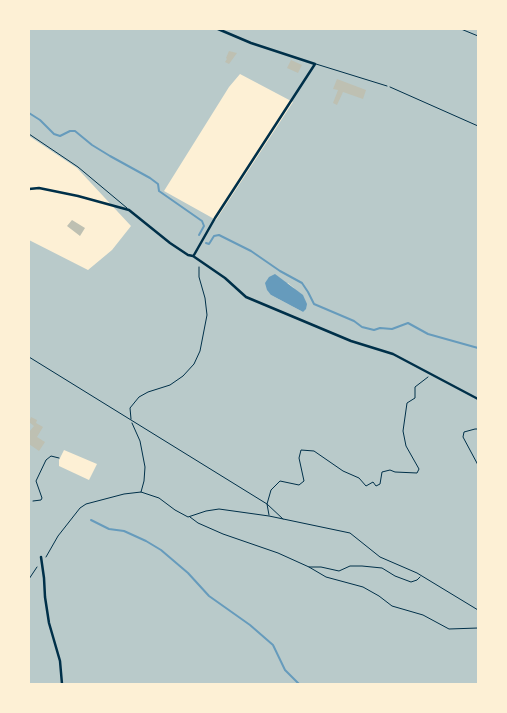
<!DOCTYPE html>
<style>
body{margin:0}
#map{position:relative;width:507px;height:713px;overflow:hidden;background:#fdf0d5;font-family:Arial,sans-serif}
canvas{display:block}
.frame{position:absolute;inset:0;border:30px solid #fdf0d5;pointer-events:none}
</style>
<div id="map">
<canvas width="507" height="713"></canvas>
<div class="frame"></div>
</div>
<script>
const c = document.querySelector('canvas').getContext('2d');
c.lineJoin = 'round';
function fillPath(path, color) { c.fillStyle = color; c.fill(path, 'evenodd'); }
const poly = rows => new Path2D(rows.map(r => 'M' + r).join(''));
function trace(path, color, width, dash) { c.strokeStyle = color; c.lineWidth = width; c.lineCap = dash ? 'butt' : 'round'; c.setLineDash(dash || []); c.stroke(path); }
fillPath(poly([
 [29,29,478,29,478,684,29,684,29,240,88,270,112,250,131,226,77,168,29,136],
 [240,74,293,102,216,220,164,191,229,87],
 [288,283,294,288,303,312,271,295],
 [64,450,97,464,89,480,59,466,59,460]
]), '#b9caca');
fillPath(poly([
 [275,274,303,295,307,304,306,309,303,312,271,295,267,290,265,283,269,277]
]), '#669bbc');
trace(poly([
 [29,113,40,120,54,134,60,136,70,131,75,131,92,145,110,156,150,178,158,184,159,191,202,221,204,226,199,235],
 [206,243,209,244,214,236,219,235,251,251,280,271,302,283,308,292,314,304,354,321,362,327,374,330,380,328,392,329,408,323,428,334,478,348],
 [91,520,109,529,124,531,146,541,161,550,188,573,209,596,250,625,273,645,285,670,299,684]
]), '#669bbc', 2);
fillPath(poly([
 [229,51,237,53,229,64,225,62,227,59,226,58],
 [291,60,302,65,298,73,287,68],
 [337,79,366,90,363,99,343,92,337,105,333,103,338,90,333,89],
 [72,220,85,228,80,236,67,226],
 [31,417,37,420,36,423,43,427,37,437,45,442,39,451,29,444,29,432,34,426,29,422]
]), '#bec0b2');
trace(poly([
 [461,29,478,36],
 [390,87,478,126],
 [29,357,267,504,283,519],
 [131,419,130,408,139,397,148,392,170,385,183,376,194,364,200,351,207,315,205,298,199,277,199,267],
 [132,423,140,441,145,467,144,481,141,492],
 [478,429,475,429,464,432,463,437,478,465],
 [269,515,267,504,271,490,280,481,299,485,304,481,299,458,301,450,314,451,343,471,359,478,366,486,373,482,376,486,380,484,382,472,390,470,395,472,417,473,419,469,406,446,403,431,407,403,415,398,415,387,428,377],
 [190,517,198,523,223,534,278,553,309,567,321,567,339,571,350,566,362,566,382,568,395,576,411,582,417,580,420,577],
 [46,557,58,536,80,508,86,504,124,494,141,492,159,498,175,510,188,517,206,511,219,509,269,516,350,533,380,557,417,573,478,610],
 [309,567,326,577,363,587,379,596,392,606,423,615,449,629,478,628],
 [29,579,37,567]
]), '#003049', 1);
trace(poly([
 [316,64,387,86],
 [29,134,78,167,127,208],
 [33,501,41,500,42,498,36,481,46,460,51,456,59,458]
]), '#003049', 1);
trace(poly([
 [29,189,39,188,78,196,129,210,170,243,188,255,193,256,225,278,246,297,351,341,393,354,478,399],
 [194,255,215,218,315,64,251,43,218,29],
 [41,557,44,578,45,597,49,623,60,661,62,684]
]), '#003049', 2.5);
</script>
